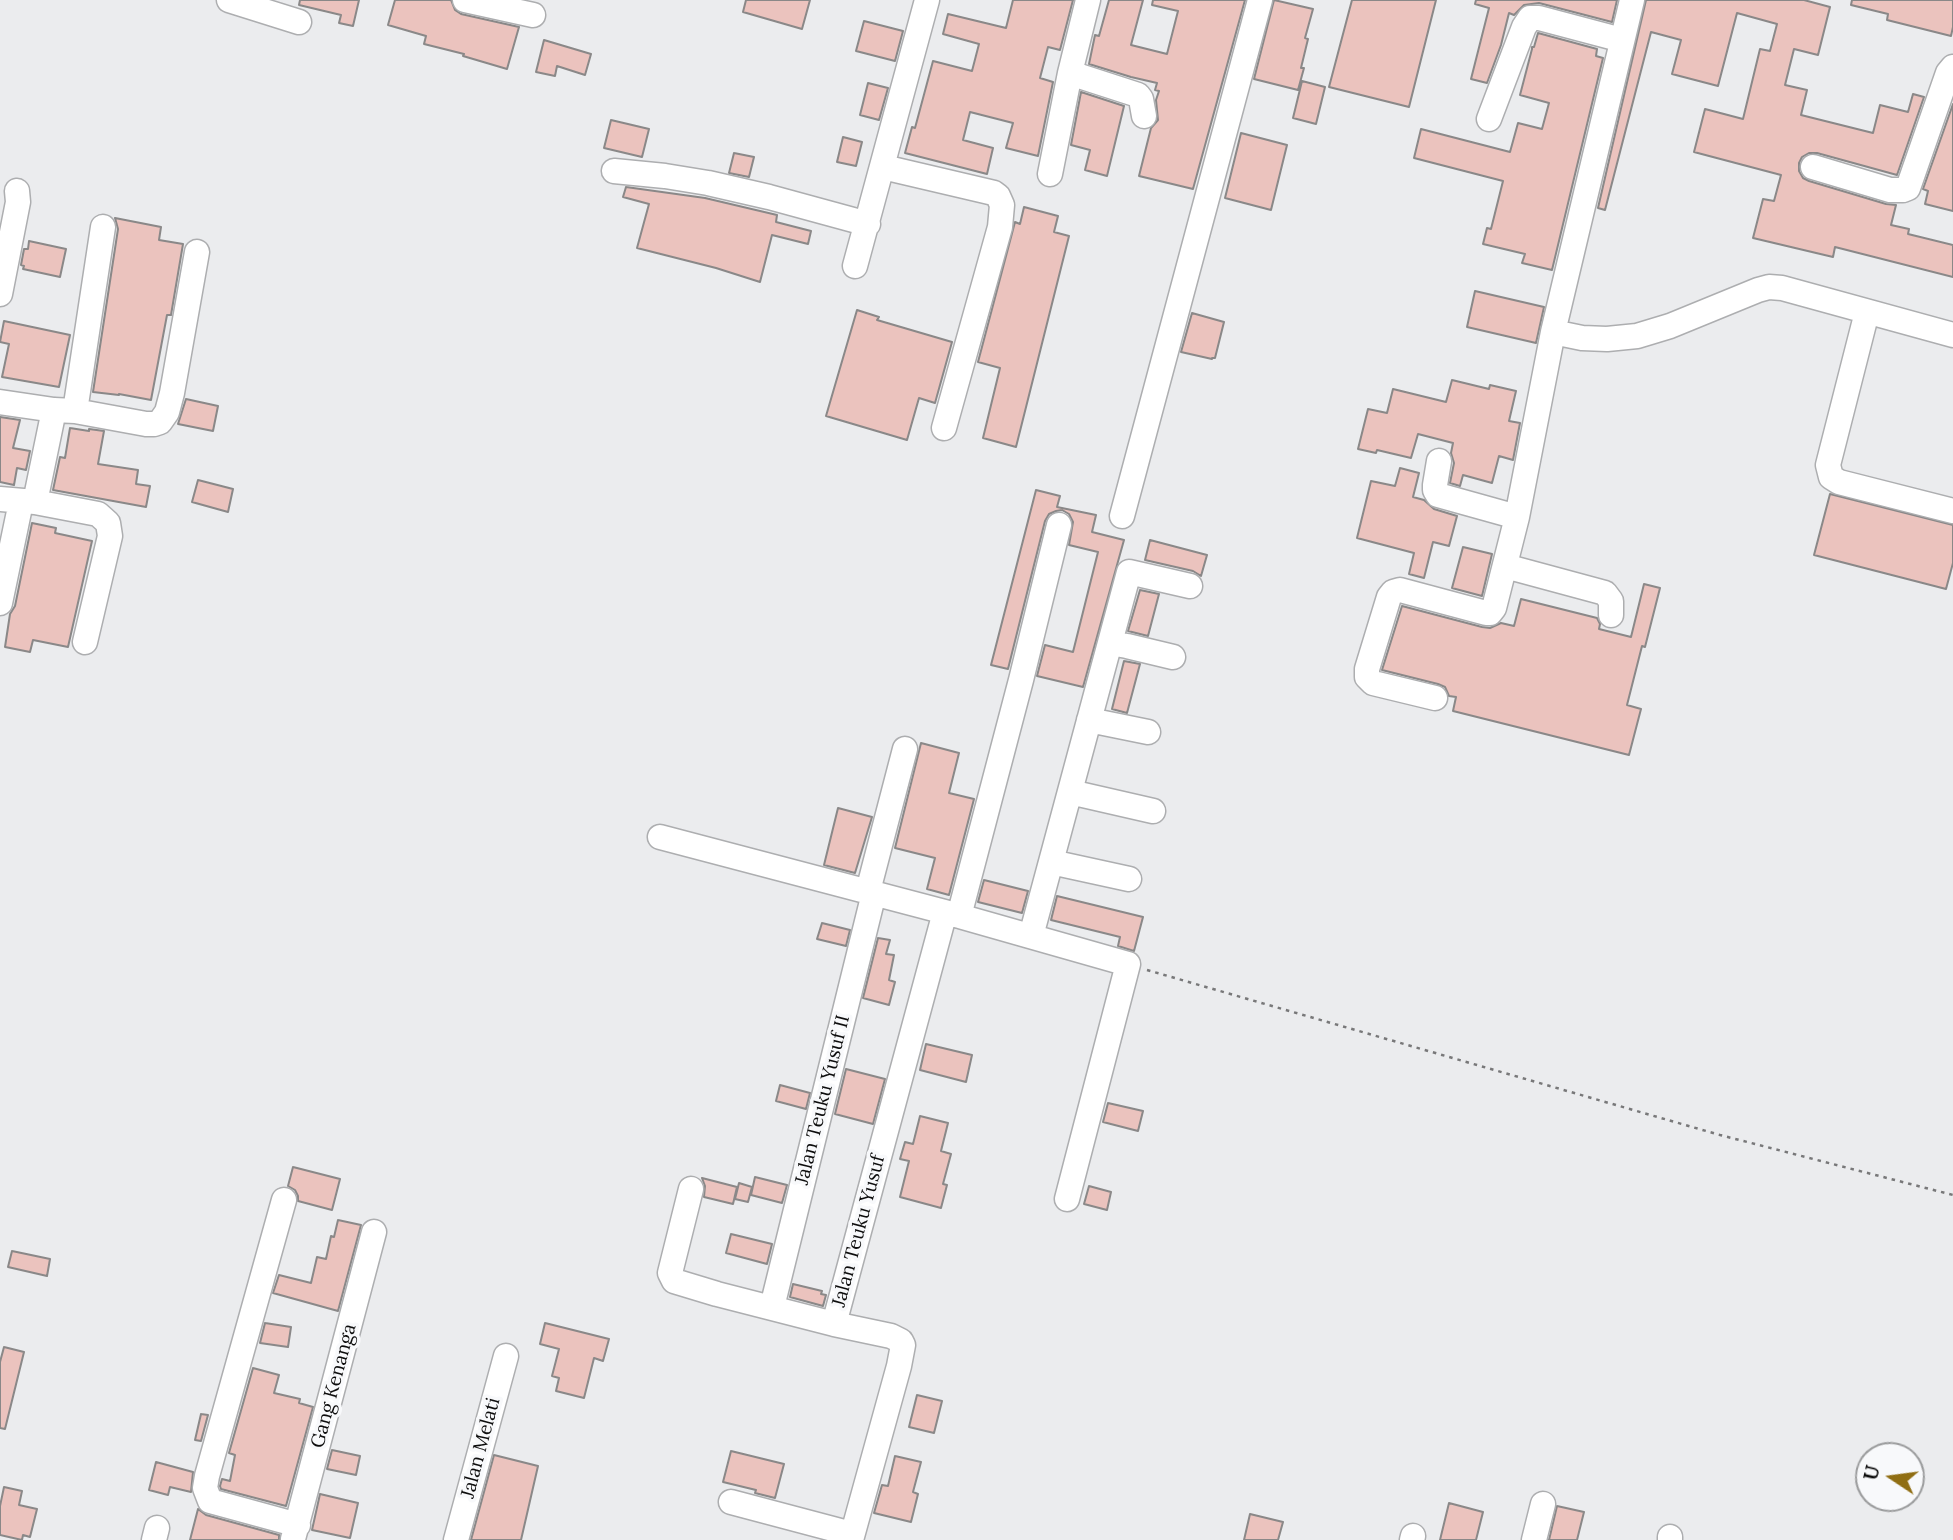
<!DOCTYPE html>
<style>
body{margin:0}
#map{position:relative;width:1953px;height:1540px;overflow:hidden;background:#ebecee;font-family:Lora,serif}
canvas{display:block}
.north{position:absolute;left:1855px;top:1442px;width:70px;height:70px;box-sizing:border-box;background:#f8f9fb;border:2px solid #9a9b9c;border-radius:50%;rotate:283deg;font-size:19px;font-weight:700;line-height:28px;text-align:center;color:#0d0d0d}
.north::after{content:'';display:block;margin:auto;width:24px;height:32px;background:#906e13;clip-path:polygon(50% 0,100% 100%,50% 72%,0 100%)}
</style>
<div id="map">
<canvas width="1953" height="1540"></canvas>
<div class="north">U</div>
</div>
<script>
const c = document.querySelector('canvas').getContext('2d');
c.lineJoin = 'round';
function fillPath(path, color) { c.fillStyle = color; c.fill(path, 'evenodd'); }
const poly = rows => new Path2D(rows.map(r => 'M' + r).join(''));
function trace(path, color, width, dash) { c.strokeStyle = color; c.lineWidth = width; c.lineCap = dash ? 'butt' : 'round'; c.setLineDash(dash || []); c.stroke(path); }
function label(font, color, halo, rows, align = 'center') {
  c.font = font + ' Lora,serif'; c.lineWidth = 7; c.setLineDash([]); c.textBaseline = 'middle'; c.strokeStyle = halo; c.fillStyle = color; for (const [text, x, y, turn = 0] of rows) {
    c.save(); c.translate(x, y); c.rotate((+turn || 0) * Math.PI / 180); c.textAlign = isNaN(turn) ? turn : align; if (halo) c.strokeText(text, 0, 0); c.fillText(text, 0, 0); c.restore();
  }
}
const building = poly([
 [300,0,359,0,353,26,339,23,341,15,299,5,300,0],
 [395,0,451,0,455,10,461,14,519,27,507,69,463,56,464,54,424,44,426,36,388,25,395,0],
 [746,0,810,0,802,29,743,12,746,0],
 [1013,0,1073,0,1060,50,1048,47,1040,78,1053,82,1038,156,1006,148,1013,123,970,112,963,140,993,148,987,174,905,153,912,127,915,128,933,61,972,71,979,44,943,34,948,14,1006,28,1013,0],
 [1109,0,1143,0,1131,45,1167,54,1178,11,1152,5,1153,0,1245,0,1193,189,1139,176,1151,128,1158,120,1156,100,1159,91,1155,90,1157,83,1131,77,1089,64,1095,35,1099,36,1109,0],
 [1274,0,1313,9,1305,38,1308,39,1301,68,1304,68,1298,90,1254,79,1274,0],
 [1352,0,1436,0,1409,107,1329,87,1352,0],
 [1476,0,1617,0,1612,22,1539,3,1524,5,1514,15,1509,13,1501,45,1487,83,1471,79,1489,8,1475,4,1476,0],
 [1646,0,1804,0,1830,7,1818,55,1794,49,1785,85,1807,90,1801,115,1873,133,1880,105,1908,112,1913,94,1924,97,1897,175,1817,153,1809,153,1802,157,1799,163,1799,171,1803,178,1809,181,1886,204,1896,205,1891,225,1909,229,1908,234,1953,245,1953,277,1835,247,1833,257,1753,238,1763,199,1774,201,1781,175,1694,152,1705,109,1743,119,1760,49,1770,51,1777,24,1737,13,1718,86,1672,74,1681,40,1651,32,1605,210,1598,208,1646,0],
 [1852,0,1953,0,1953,27,1951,36,1887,20,1888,14,1851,5,1852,0],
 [864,21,903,31,895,61,856,51,864,21],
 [1538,33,1597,49,1596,56,1603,58,1552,270,1522,263,1525,254,1483,244,1487,228,1491,229,1503,181,1414,158,1421,129,1510,152,1518,123,1542,129,1549,103,1520,95,1532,49,1532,47,1534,47,1538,33],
 [544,40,591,54,585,75,557,66,555,76,536,72,544,40],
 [1302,81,1325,87,1316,124,1293,118,1302,81],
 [868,83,888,88,879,120,860,115,868,83],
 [1081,92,1124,106,1107,176,1085,170,1090,150,1071,145,1081,92],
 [1953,104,1953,211,1925,204,1928,191,1923,189,1953,104],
 [611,120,649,129,642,157,604,148,611,120],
 [1241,133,1287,145,1271,210,1225,198,1241,133],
 [843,137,862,142,856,166,837,162,843,137],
 [734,153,754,157,749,177,729,173,734,153],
 [626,187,705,198,777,215,776,222,811,231,808,244,772,235,760,282,716,268,637,248,649,204,623,197,626,187],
 [1024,207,1058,216,1054,232,1069,236,1016,447,983,438,1000,368,978,362,1015,222,1020,224,1024,207],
 [115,218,161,227,159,240,183,244,171,315,167,315,151,400,119,394,119,395,93,392,118,229,115,218],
 [29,241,66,249,60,277,23,269,24,266,21,265,24,249,28,249,29,241],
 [1475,291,1544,307,1536,343,1467,327,1475,291],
 [857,310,879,317,877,320,952,342,935,403,919,398,907,440,826,416,857,310],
 [1192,313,1224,322,1215,358,1212,358,1212,359,1181,352,1192,313],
 [4,321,70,335,59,387,2,377,9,344,0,342,4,321],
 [1452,380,1489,389,1490,385,1516,391,1509,421,1520,423,1513,460,1499,456,1492,483,1463,475,1460,486,1450,483,1454,463,1451,453,1453,443,1418,434,1411,458,1377,450,1376,453,1358,449,1368,409,1387,413,1393,389,1446,402,1452,380],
 [186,399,218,406,213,431,178,424,186,399],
 [0,417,20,420,13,448,30,451,26,470,17,468,14,485,0,482,0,417],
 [70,428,89,431,89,429,104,431,98,464,138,470,136,484,150,486,146,507,53,490,60,457,65,458,70,428],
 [1400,468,1419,473,1413,497,1424,500,1434,509,1457,516,1449,546,1433,542,1424,578,1409,574,1414,553,1357,538,1371,481,1395,486,1400,468],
 [198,480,233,489,228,512,192,502,198,480],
 [1036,490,1060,496,1057,507,1096,515,1092,532,1124,540,1083,687,1037,676,1045,645,1073,652,1098,552,1069,545,1073,522,1069,514,1062,510,1056,511,1049,514,1045,521,1008,669,991,665,1036,490],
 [1830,494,1953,525,1953,563,1946,589,1814,555,1830,494],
 [32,523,56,528,55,533,92,541,68,647,33,640,30,652,5,647,10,614,15,606,32,523],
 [1150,540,1207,555,1201,576,1193,571,1145,560,1150,540],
 [1463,547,1492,554,1482,596,1452,588,1463,547],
 [1644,584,1660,588,1645,647,1642,646,1627,705,1641,709,1629,755,1453,711,1456,697,1449,696,1445,687,1438,684,1382,670,1402,606,1482,627,1490,628,1501,623,1514,626,1521,599,1597,618,1600,624,1599,629,1631,637,1644,584],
 [1140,590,1159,594,1148,636,1128,631,1140,590],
 [1124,661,1140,664,1127,713,1112,709,1124,661],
 [921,743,959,753,949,793,974,799,949,895,927,889,935,858,895,848,921,743],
 [838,808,872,817,855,873,824,865,838,808],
 [984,880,1028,891,1022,913,978,902,984,880],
 [1057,896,1143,917,1134,951,1118,946,1120,937,1051,920,1057,896],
 [822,923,850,930,846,946,817,939,822,923],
 [878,938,890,940,886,954,894,955,889,980,895,982,889,1005,863,998,878,938],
 [926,1044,972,1055,966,1082,920,1070,926,1044],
 [846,1069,885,1079,873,1124,835,1114,846,1069],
 [780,1085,810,1093,806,1109,776,1101,780,1085],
 [1108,1103,1143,1111,1138,1131,1103,1122,1108,1103],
 [920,1116,948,1123,941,1151,951,1154,943,1184,947,1185,941,1208,900,1197,909,1161,900,1159,905,1142,913,1144,920,1116],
 [293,1167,340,1179,332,1210,298,1201,298,1196,295,1190,288,1186,293,1167],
 [755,1177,787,1185,782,1203,751,1195,755,1177],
 [702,1178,737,1187,733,1204,704,1197,705,1186,702,1178],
 [739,1183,752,1187,748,1202,735,1199,739,1183],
 [1089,1186,1111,1192,1107,1210,1084,1204,1089,1186],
 [338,1220,361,1225,338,1311,273,1293,279,1275,311,1283,317,1257,326,1259,331,1236,334,1237,338,1220],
 [731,1234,772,1244,767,1264,726,1253,731,1234],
 [12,1251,50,1259,47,1276,8,1267,12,1251],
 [793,1284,822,1291,821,1294,826,1295,823,1306,790,1297,793,1284],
 [265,1323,291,1327,288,1347,260,1343,265,1323],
 [545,1323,609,1339,603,1361,594,1358,584,1398,556,1391,559,1378,552,1376,559,1349,540,1344,545,1323],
 [4,1347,24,1352,5,1429,0,1428,0,1362,4,1347],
 [253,1368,279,1375,274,1393,300,1399,299,1403,313,1407,286,1506,221,1489,220,1486,222,1479,230,1481,235,1455,229,1453,253,1368],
 [917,1395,942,1401,934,1433,909,1427,917,1395],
 [201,1414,208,1415,201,1441,195,1440,201,1414],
 [332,1450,360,1456,356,1475,327,1469,332,1450],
 [731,1451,784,1464,775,1498,755,1493,756,1490,723,1482,731,1451],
 [494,1455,538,1466,521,1540,471,1540,494,1455],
 [895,1456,921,1462,913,1492,918,1494,911,1522,874,1513,882,1485,888,1486,895,1456],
 [156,1462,193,1472,191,1492,170,1487,168,1495,149,1490,156,1462],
 [4,1487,22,1491,19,1505,37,1509,30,1537,23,1535,22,1540,0,1535,0,1506,4,1487],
 [320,1494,358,1503,350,1538,312,1530,320,1494],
 [1449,1503,1483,1512,1476,1540,1440,1540,1449,1503],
 [1557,1506,1584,1512,1577,1540,1549,1540,1557,1506],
 [198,1509,206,1515,279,1535,279,1540,190,1540,198,1509],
 [1250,1514,1283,1522,1278,1540,1244,1540,1250,1514]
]);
fillPath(building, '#ebc3be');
trace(building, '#8a8888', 2);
const minor = poly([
 [229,0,299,22],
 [465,0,533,15],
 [1070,73,1138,95,1141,99,1144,116],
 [1489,119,1524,27,1530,18,1539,18,1622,40],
 [883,167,994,193,998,196,1002,205,1000,227,944,428],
 [1813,167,1890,190,1903,190,1908,188,1948,73,1953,67],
 [614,171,665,176,708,183,769,197,868,224],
 [1050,174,1070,73,1088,0],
 [855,266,927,0],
 [0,294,18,202,17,191],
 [1867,312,1828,465,1831,477,1839,482,1953,511],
 [1553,332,1582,338,1607,339,1637,336,1670,326,1758,290,1769,287,1782,288,1953,335],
 [0,402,54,410,75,411,146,424,154,424,160,422,167,412,172,393,197,252],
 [75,411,103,227],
 [1439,461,1435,485,1435,490,1438,495,1517,517],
 [0,499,35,502,98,514,108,523,110,536,85,642],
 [35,502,54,410],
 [1122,516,1260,0],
 [1505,566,1605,593,1611,601,1611,615],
 [0,603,21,502],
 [1110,643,1127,646,1173,657],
 [1435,698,1373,683,1367,677,1367,669,1389,597,1393,592,1400,590,1486,613,1490,613,1494,608,1517,517,1553,332,1632,0],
 [1089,720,1148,732],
 [1070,792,1153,811],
 [660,837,945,912,1128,964,1067,1199],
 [1051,862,1129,879],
 [868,891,905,749],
 [959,916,1021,680,1059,525],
 [1031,936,1129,572,1190,586],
 [691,1189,670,1273,674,1281,717,1294,834,1324],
 [284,1200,207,1476,205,1488,210,1501,298,1525],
 [772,1307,874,893],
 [731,1502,852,1534],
 [293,1539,374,1232],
 [154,1540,157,1528],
 [456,1540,506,1356],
 [851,1540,899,1366,903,1345,901,1341,891,1336,834,1324,945,912],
 [1412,1540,1413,1536],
 [1534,1540,1543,1504],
 [1670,1540,1670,1537]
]);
trace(minor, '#adaeb0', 27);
trace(poly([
 [1147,970,1720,1135,1953,1195]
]), '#787879', 2.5, [3.5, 5]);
trace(minor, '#fff', 24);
label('19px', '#0d0d0d', '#f8f9fb', [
 ["Jalan Teuku Yusuf II",823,1100,-76],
 ["Jalan Teuku Yusuf",859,1231,-75],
 ["Gang Kenanga",334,1386,-75],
 ["Jalan Melati",481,1448,-75]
]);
</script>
